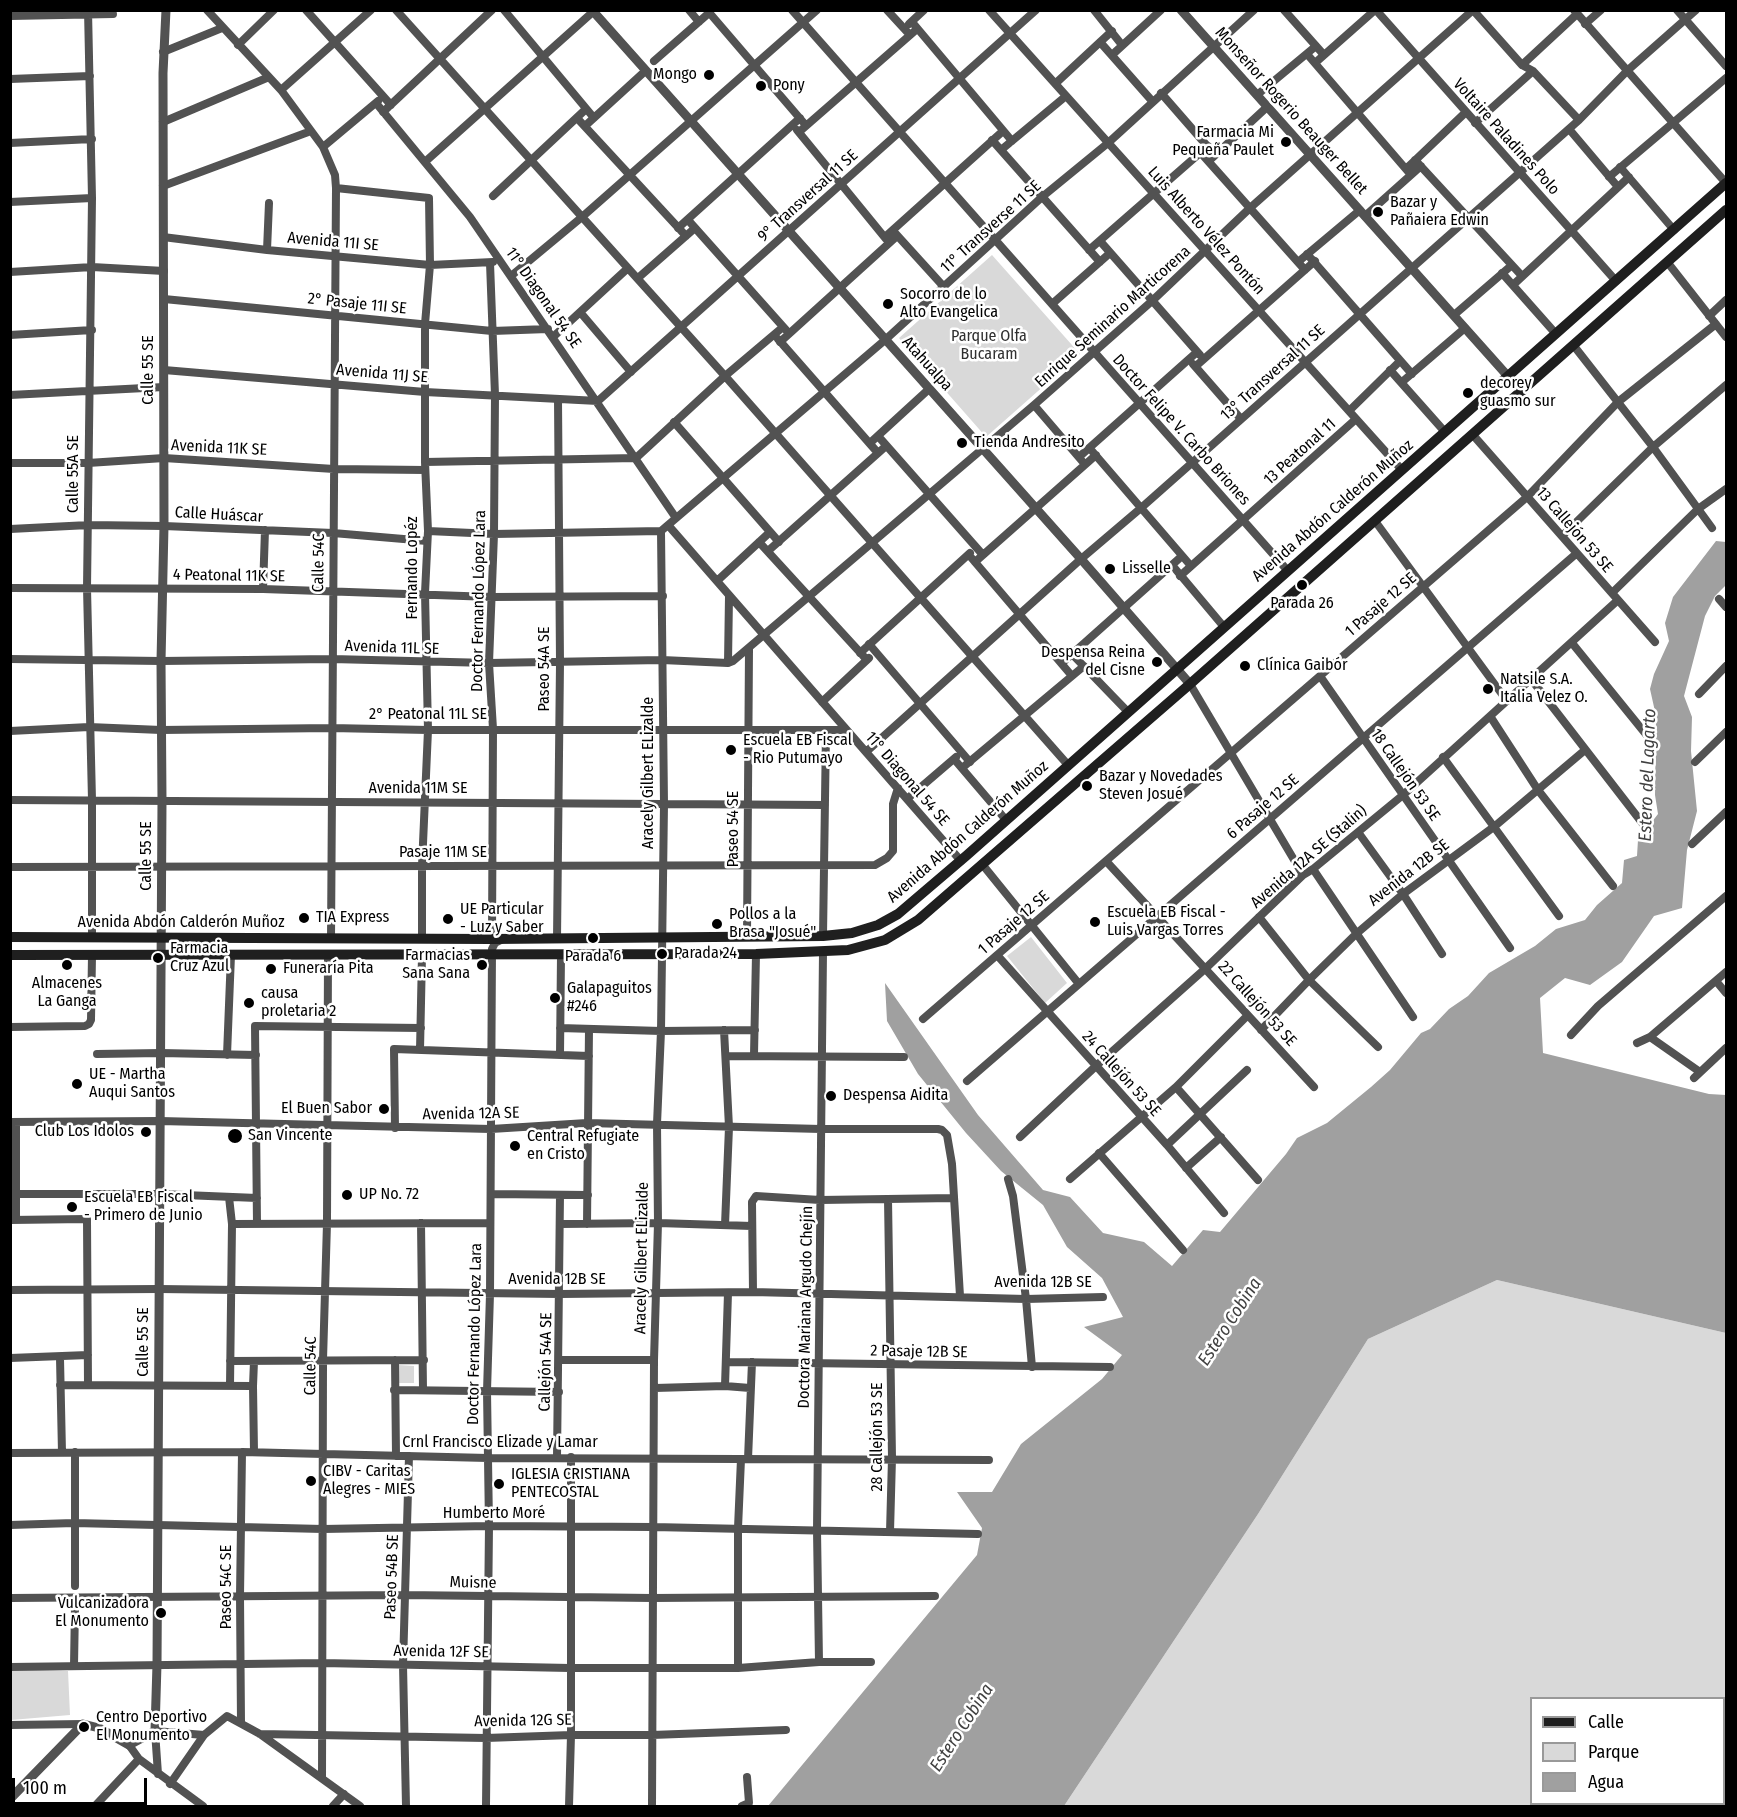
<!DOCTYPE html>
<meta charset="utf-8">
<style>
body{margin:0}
#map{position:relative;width:1737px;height:1817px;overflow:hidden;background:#fff;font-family:"Fira Sans Condensed",sans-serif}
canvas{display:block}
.frame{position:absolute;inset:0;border:12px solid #000;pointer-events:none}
.legend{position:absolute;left:1530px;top:1697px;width:195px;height:108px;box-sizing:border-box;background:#fff;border:2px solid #999;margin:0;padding:8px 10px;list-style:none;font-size:18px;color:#000}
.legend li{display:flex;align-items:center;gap:12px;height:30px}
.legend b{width:30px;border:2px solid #999}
.scale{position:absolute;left:12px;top:1778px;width:135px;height:27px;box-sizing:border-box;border:3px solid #000;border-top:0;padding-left:8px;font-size:18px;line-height:21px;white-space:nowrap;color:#000;-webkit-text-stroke:4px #fff;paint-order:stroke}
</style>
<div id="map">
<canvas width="1737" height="1817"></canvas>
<div class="frame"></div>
<ul class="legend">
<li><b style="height:8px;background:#1f1f1f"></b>Calle</li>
<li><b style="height:16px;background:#d9d9d9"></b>Parque</li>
<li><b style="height:16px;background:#a0a0a0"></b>Agua</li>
</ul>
<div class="scale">100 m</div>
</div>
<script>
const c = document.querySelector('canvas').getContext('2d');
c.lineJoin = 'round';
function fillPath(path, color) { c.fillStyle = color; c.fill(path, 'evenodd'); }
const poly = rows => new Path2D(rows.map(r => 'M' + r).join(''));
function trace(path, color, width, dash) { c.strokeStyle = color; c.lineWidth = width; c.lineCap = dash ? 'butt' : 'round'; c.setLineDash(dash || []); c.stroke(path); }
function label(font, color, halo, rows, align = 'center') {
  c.font = font + ' "Fira Sans Condensed",sans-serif'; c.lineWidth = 5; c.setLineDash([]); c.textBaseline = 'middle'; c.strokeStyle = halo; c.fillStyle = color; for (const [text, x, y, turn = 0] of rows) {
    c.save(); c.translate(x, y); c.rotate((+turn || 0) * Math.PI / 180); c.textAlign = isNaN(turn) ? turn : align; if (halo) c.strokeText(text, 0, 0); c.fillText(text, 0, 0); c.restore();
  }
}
fillPath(poly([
 [992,255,1080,354,986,437,899,338],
 [1031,937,1067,983,1045,1003,1007,956],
 [1497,1280,1726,1333,1726,1806,1064,1806,1258,1514,1368,1339],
 [1532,1698,1724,1698,1724,1804,1532,1804],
 [398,1365,414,1366,414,1383,398,1383],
 [11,1669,68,1671,70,1715,11,1720]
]), '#d9d9d9');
fillPath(poly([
 [1716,541,1726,542,1726,585,1715,596,1705,616,1684,696,1692,717,1691,751,1697,811,1687,850,1682,908,1654,916,1622,962,1590,985,1565,978,1540,998,1543,1053,1709,1094,1726,1095,1726,1333,1497,1280,1368,1339,1258,1514,1064,1806,768,1806,977,1555,982,1528,957,1492,992,1492,1021,1444,1102,1379,1122,1355,1084,1327,1123,1317,1102,1278,1067,1247,1043,1205,1001,1171,966,1133,918,1074,887,1021,885,983,978,1115,1043,1190,1070,1197,1103,1233,1144,1242,1172,1266,1203,1230,1220,1232,1286,1154,1297,1138,1327,1123,1371,1087,1390,1070,1421,1033,1430,1029,1449,1009,1468,996,1489,973,1535,946,1556,929,1585,920,1597,905,1622,883,1624,860,1637,856,1638,840,1658,814,1655,795,1656,716,1650,689,1654,674,1669,641,1665,623,1673,597]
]), '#a0a0a0');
trace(poly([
 [88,10,92,198,87,588,92,800,92,937],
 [207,10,281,90,323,147,335,175,336,188,331,938],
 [306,10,391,105],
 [396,10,725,376,1068,765],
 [504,10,594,118],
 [689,10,699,22],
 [707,10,803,122],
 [792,10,1288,571],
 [887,10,910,35],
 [989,10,1402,470],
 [1094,10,1122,45],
 [1284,10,1324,55],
 [1376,10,1616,281],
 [1473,10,1522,65,1533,71,1579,120],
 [1574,10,1726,183],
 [1677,10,1726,66],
 [10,16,113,14],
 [912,22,1012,141],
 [909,24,924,10],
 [1585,24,1601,10],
 [1100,42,1153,102],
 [238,45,274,10],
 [163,52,222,28],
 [1307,54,1411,175],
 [1112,55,1161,10],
 [654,61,709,13],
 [1315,63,1375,10],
 [1522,65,1577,14],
 [10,79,90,76],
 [1056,83,1112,31],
 [281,90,371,10],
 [1161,93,1215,155],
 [1257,95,1316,46],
 [376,103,470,217,676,518],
 [383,112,492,10],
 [577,118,686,236],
 [163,122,269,77],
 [1475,123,1533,71],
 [585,126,642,74],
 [1569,129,1618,187],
 [797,130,886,239],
 [799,132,917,29],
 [992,140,1100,262],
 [10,143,92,139],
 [323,147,378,101],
 [1001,150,1066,96],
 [1200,152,1305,270],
 [1212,158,1267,107],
 [1415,160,1522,276],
 [426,161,595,10],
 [1620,167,1674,230],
 [1406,169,1466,112],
 [1609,177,1726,78],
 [163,186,311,131],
 [336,188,429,198,430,265,425,324,425,462,428,531,425,593,428,730,422,866,422,939],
 [493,196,586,109],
 [10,202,92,198],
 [1365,216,1421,166],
 [688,220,786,330],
 [678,228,800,118],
 [895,233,944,287],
 [163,237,267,250,430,265,493,262],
 [885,237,1003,131],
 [1100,241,1200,355],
 [267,250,269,203],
 [1089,250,1208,146],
 [1307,254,1412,374],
 [1298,262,1360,210],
 [490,263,495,395,494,534,489,663,493,729,492,939],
 [1668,263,1726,337],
 [10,272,92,267,164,271],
 [1502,273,1556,334],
 [511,276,582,217,817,10],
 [638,278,695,228],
 [1513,285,1629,177],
 [164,299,492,331,548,329],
 [1052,304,1110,253],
 [580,312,631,372],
 [1454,315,1512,265],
 [1709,316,1726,300],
 [10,335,92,330],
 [553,337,628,268],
 [778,339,878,453],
 [780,342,897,236],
 [1574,346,1653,447,1712,528],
 [1193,364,1241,419],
 [1196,366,1315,261],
 [164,370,425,392,598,401,1036,10],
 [1390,370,1445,432],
 [1402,382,1465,328],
 [10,395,164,387],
 [1034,405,1082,461],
 [1349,411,1400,361],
 [674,422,779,542],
 [1473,435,1655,642],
 [878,436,983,555],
 [870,443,929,389],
 [1092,451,1191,566],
 [1079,457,1197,352],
 [425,462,636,458,725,376,783,327],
 [10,463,88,463,164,458,334,469,425,470],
 [1375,521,1507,701],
 [668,525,961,861],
 [10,529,89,525,164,526,333,533,427,541],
 [428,531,494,534,661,531],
 [661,531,885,340,1042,197,1108,143,1254,10],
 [1562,536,1653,447,1726,385],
 [759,542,867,660],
 [768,551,886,446],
 [969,555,1072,676],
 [975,562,1096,455],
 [1172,565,1224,627],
 [1180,576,1356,419],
 [717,581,770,532],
 [10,588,263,589,492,597,663,596],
 [263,589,265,530],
 [1612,593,1698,509,1726,489],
 [1719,599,1726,607],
 [1572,643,1653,743],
 [869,644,970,762],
 [860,653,970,553],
 [1072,654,1128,712],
 [10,659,161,661,332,659,489,663,662,660,728,663,733,661,1034,405,1152,301,1250,208,1473,10],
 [728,663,729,596],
 [1062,663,1182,556],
 [1320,676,1510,948],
 [1531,679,1643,824],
 [1190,684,1303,875],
 [1699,694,1726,666],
 [822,702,869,658],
 [1490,716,1538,790,1613,886],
 [10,731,89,727,161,730,331,728,428,730,846,730],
 [866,752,1081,559,1141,508,1579,120,1628,70,1696,10],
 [1443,757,1559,916],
 [954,759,1006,820],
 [1695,762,1726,732],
 [962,768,1084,666],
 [907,799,956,757],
 [10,800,825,805],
 [1358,832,1403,894,1442,954],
 [1692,844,1726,812],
 [1106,861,1314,1087],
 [982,864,1079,984],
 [10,867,875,865,887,858,893,851,893,804,898,788],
 [1313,869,1413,1017],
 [1259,917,1309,980,1378,1047],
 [823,936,826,731],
 [747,937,749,649],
 [557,939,560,663,558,399],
 [997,955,1167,1145,1224,1213],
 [1716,981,1726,993],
 [923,1019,1527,497,1618,402,1716,324],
 [10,1027,85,1026,89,1024,91,1020,92,955],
 [560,1028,661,1031,755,1030],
 [724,1030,729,1127,725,1225],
 [1261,1030,1309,980,1356,934,1403,894,1495,826,1585,750],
 [1571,1035,1598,1006,1726,896],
 [1650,1037,1700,1072],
 [1637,1043,1650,1037,1726,972],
 [420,1050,422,955],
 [97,1054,161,1053,256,1055],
 [227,1055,231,955],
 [560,1055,561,955],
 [754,1055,756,954],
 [726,1056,904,1057],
 [1694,1078,1726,1048],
 [967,1081,1577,553],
 [1176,1087,1258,1180],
 [10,1122,160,1121,491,1129,587,1123,821,1129,938,1129,942,1130,947,1135,952,1164,960,1296],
 [16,1122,16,1220],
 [395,1128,394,1049,589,1056],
 [1020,1137,1097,1065,1206,968,1303,875,1313,869,1403,795,1618,600],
 [1167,1145,1247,1070],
 [1099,1153,1183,1250],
 [1186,1168,1221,1137],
 [1008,1179,1013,1196,1026,1299,1032,1367],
 [1070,1179,1176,1087,1247,1016],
 [17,1194,160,1194,257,1198],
 [491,1194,588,1195],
 [229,1197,232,1224,230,1386],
 [888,1199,892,1458,890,1532],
 [10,1220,87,1219,88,1385],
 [421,1223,423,1390],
 [232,1224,490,1223],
 [257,1224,255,1026,421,1028],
 [560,1224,658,1223,752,1226],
 [587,1224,589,1029],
 [10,1290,159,1289,560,1294,753,1292,1026,1299,1103,1297],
 [753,1292,752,1202,756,1196,820,1200,954,1198],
 [10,1358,88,1355],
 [60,1358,62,1453],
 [395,1360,396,1456],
 [559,1360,654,1360],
 [230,1361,424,1360],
 [727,1362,1110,1367],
 [60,1385,253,1386],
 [725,1386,728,1293],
 [655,1388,725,1386,750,1388],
 [394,1390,559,1392],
 [75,1452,75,1586],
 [254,1452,253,1386,254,1361],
 [10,1453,242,1452,488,1458,989,1460],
 [557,1457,560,1195],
 [748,1459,752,1362],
 [10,1525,74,1523,323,1529,489,1526,653,1527,978,1534],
 [10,1598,404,1595,652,1598,935,1596],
 [819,1662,817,1530,823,952],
 [74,1666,75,1606],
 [10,1667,322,1663,570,1668,738,1668,819,1662,871,1662],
 [738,1668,738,1528,741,1459],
 [241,1723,240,1596,242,1452],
 [10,1725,83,1724],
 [260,1734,486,1738,571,1735,652,1735,786,1730],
 [129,1745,139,1759,203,1806],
 [158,1774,155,1731,204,1735],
 [322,1778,323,1360,327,1223,328,954],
 [170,1784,204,1735,227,1716,260,1734,360,1806],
 [95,1806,139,1759],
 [333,1806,344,1794],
 [406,1806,403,1665,409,1456],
 [486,1806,489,1526,487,1391,490,1294,492,949,495,943,501,940],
 [569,1806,571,1735,571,1457],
 [652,1806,654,1360,658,1223,657,1124,661,1031,664,804,661,531],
 [742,1806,749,1803,747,1777]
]), '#525252', 8);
trace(poly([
 [592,10,1081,559,1190,684],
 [1181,10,1522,392],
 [10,1799,83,1724,99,1728,129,1745,155,1731,157,1664,162,801,161,661,164,526,163,73,166,10]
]), '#525252', 9);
trace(poly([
 [10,937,492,939,823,936,852,933,878,925,898,914,966,856,1726,183],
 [10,955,756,954,848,950,885,940,918,920,1190,684,1726,210]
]), '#1f1f1f', 10);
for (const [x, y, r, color] of [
 [709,75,6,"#000"],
 [761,86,6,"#000"],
 [1286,142,6,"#000"],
 [1378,212,6,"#000"],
 [888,304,6,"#000"],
 [1468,393,6,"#000"],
 [962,443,6,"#000"],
 [1110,569,6,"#000"],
 [1302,585,6,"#000"],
 [1157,662,6,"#000"],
 [1245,666,6,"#000"],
 [1488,689,6,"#000"],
 [731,750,6,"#000"],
 [1087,786,6,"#000"],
 [304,918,6,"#000"],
 [448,919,6,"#000"],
 [1095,922,6,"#000"],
 [717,924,6,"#000"],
 [593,938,6,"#000"],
 [662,954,6,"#000"],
 [158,958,6,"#000"],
 [67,965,6,"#000"],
 [482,965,6,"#000"],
 [271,969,6,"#000"],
 [555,998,6,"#000"],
 [249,1003,6,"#000"],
 [77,1084,6,"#000"],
 [831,1096,6,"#000"],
 [384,1109,6,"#000"],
 [146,1132,6,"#000"],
 [235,1136,8,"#000"],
 [515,1146,6,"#000"],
 [347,1195,6,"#000"],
 [72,1207,6,"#000"],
 [311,1481,6,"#000"],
 [499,1484,6,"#000"],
 [161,1613,6,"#000"],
 [84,1727,6,"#000"]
]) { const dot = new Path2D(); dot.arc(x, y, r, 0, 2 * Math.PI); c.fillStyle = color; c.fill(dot); trace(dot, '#fff', 2); }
label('16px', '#000', '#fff', [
 ["Mongo",697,75,"right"],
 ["Pony",773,86],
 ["Farmacia Mi",1274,133,"right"],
 ["Pequeña Paulet",1274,151,"right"],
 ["Bazar y",1390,203],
 ["Pañaiera Edwin",1390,221],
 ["Socorro de lo",900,295],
 ["Alto Evangelica",900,313],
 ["decorey",1480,384],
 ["guasmo sur",1480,402],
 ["Tienda Andresito",974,443],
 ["Lisselle",1122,569],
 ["Parada 26",1302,604,"center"],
 ["Despensa Reina",1145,653,"right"],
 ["del Cisne",1145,671,"right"],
 ["Clínica Gaibór",1257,666],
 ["Natsile S.A.",1500,680],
 ["Italia Velez O.",1500,698],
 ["Escuela EB Fiscal",743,741],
 ["- Rio Putumayo",743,759],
 ["Bazar y Novedades",1099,777],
 ["Steven Josué",1099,795],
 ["UE Particular",460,910],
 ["- Luz y Saber",460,928],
 ["Escuela EB Fiscal -",1107,913],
 ["Luis Vargas Torres",1107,931],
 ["Pollos a la",729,915],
 ["Brasa \"Josué\"",729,933],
 ["TIA Express",316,918],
 ["Farmacia",170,949],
 ["Cruz Azul",170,967],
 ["Parada 24",674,954],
 ["Farmacias",470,956,"right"],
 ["Sana Sana",470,974,"right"],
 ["Parada 6",593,957,"center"],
 ["Funeraría Pita",283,969],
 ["Almacenes",67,984,"center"],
 ["La Ganga",67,1002,"center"],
 ["Galapaguitos",567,989],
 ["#246",567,1007],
 ["causa",261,994],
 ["proletaria 2",261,1012],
 ["UE - Martha",89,1075],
 ["Auqui Santos",89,1093],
 ["Despensa Aidita",843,1096],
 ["El Buen Sabor",372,1109,"right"],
 ["Club Los Idolos",134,1132,"right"],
 ["San Vincente",248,1136],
 ["Central Refugiate",527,1137],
 ["en Cristo",527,1155],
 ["UP No. 72",359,1195],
 ["Escuela EB Fiscal",84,1198],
 ["- Primero de Junio",84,1216],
 ["CIBV - Caritas",323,1472],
 ["Alegres - MIES",323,1490],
 ["IGLESIA CRISTIANA",511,1475],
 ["PENTECOSTAL",511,1493],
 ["Vulcanizadora",149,1604,"right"],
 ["El Monumento",149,1622,"right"],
 ["Centro Deportivo",96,1718],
 ["El Monumento",96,1736]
], 'left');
label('16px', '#000', '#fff', [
 ["Monseñor Rogerio Beauger Bellet",1291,111,48],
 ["Voltaire Paladines Polo",1506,137,48],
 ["9° Transversal 11 SE",808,196,-42],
 ["11° Transverse 11 SE",991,227,-42],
 ["Luis Alberto Vélez Pontón",1206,231,48],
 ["Avenida 11I SE",333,242,5],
 ["11° Diagonal 54 SE",543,298,55],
 ["2° Pasaje 11I SE",357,304,6],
 ["Enrique Seminario Marticorena",1113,317,-42],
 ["Atahualpa",927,364,48],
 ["Calle 55 SE",149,370,-90],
 ["13° Transversal 11 SE",1273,373,-42],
 ["Avenida 11J SE",382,374,5],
 ["Doctor Felipe V. Carbo Briones",1181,430,48],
 ["Avenida 11K SE",219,448,3],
 ["13 Peatonal 11",1300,452,-42],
 ["Calle 55A SE",74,474,-90],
 ["Avenida Abdón Calderón Muñoz",1333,511,-41],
 ["Calle Huáscar",219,515,3],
 ["13 Callejón 53 SE",1574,530,49],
 ["Calle 54C",319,563,-89],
 ["Fernando Lopéz",413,568,-90],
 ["4 Peatonal 11K SE",229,576,1],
 ["Doctor Fernando López Lara",479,601,-89],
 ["1 Pasaje 12 SE",1381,605,-41],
 ["Avenida 11L SE",392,648,2],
 ["Paseo 54A SE",545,669,-90],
 ["2° Peatonal 11L SE",428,715],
 ["Aracely Gilbert ELizalde",649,773,-90],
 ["18 Callejón 53 SE",1405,775,55],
 ["11° Diagonal 54 SE",907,779,49],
 ["Avenida 11M SE",418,789],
 ["6 Pasaje 12 SE",1263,807,-41],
 ["Paseo 54 SE",734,829,-90],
 ["Avenida Abdón Calderón Muñoz",968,832,-41],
 ["Pasaje 11M SE",443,853],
 ["Calle 55 SE",147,856,-90],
 ["Avenida 12A SE (Stalin)",1309,857,-41],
 ["Avenida 12B SE",1409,873,-38],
 ["Avenida Abdón Calderón Muñoz",181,923],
 ["1 Pasaje 12 SE",1014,923,-41],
 ["22 Callejón 53 SE",1257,1004,48],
 ["24 Callejón 53 SE",1121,1074,48],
 ["Avenida 12A SE",471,1114,-1],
 ["Aracely Gilbert ELizalde",642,1258,-89],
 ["Avenida 12B SE",557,1280],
 ["Avenida 12B SE",1043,1283],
 ["Doctora Mariana Argudo Chejín",806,1307,-89],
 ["Doctor Fernando López Lara",475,1334,-89],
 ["Calle 55 SE",144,1342,-90],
 ["2 Pasaje 12B SE",919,1352,1],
 ["Callejón 54A SE",546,1362,-89],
 ["Calle 54C",311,1366,-89],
 ["28 Callejón 53 SE",878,1437,-90],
 ["Crnl Francisco Elizade y Lamar",500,1443],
 ["Humberto Moré",494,1514],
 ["Paseo 54B SE",392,1577,-88],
 ["Muisne",473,1583,1],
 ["Paseo 54C SE",227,1587,-90],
 ["Avenida 12F SE",441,1652,1],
 ["Avenida 12G SE",523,1721,-1]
]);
label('16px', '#303030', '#fff', [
 ["Parque Olfa",989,337],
 ["Bucaram",989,355]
]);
label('italic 18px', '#414141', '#fff', [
 ["Estero del Lagarto",1648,775,-88],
 ["Estero Cobina",1230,1322,-57],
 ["Estero Cobina",962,1728,-57]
]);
</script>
